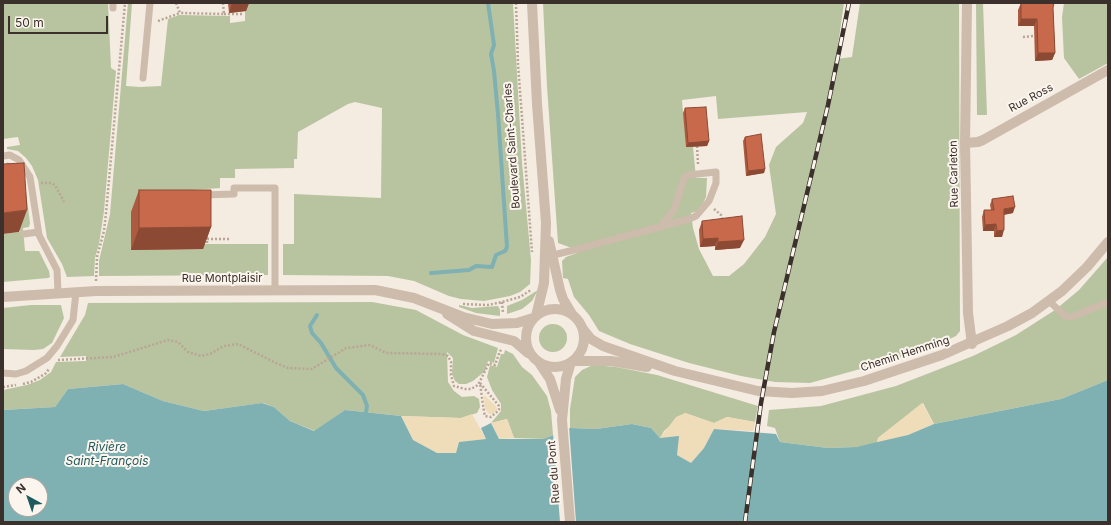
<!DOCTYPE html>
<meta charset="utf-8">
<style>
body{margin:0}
#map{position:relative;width:1111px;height:525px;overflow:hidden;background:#f4ebe1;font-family:Inter,sans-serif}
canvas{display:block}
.frame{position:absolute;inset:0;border:4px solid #3b302b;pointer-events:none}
.north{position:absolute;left:8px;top:477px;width:40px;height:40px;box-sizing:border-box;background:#fbf5ee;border:1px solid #aea6a0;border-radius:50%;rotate:320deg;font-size:11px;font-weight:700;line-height:16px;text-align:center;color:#3b302b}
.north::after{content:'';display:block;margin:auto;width:14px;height:18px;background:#1f5a5e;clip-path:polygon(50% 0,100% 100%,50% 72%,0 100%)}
.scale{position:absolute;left:8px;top:16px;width:100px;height:18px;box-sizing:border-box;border:2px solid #3b302b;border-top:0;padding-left:5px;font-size:12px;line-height:14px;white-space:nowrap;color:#3b302b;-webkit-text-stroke:3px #fbf5ee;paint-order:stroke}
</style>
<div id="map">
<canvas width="1111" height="525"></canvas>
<div class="frame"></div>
<div class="north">N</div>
<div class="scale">50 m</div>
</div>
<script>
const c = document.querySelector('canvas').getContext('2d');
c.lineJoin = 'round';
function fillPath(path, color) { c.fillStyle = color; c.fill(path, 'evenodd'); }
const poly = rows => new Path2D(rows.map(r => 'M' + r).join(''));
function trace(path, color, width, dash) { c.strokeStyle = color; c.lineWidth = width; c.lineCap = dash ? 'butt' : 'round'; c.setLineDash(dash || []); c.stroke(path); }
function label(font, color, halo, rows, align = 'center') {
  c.font = font + ' Inter,sans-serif'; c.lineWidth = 4; c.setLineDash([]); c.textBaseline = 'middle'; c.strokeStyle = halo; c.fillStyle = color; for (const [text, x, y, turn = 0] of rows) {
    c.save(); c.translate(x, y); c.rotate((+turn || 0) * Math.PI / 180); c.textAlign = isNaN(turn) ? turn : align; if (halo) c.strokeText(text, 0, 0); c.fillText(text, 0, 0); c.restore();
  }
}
fillPath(poly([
 [3,3,108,3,111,68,116,71,104,211,99,244,95,258,94,276,67,277,62,264,47,238,38,180,32,166,26,158,18,151,7,149,7,147,20,145,18,137,3,139],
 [128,3,132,3,126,86,140,87,161,86,168,19,179,15,230,16,230,23,245,21,245,3,513,3,522,163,531,260,530,284,520,292,510,296,484,301,461,299,449,296,414,281,388,276,283,275,283,244,294,244,294,194,381,198,382,108,355,102,348,104,298,132,297,159,294,159,294,168,235,169,235,178,220,178,220,188,164,192,131,250,203,249,203,244,268,244,268,275,99,276,99,261,110,214],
 [543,3,844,3,836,59,852,57,860,3,959,3,960,331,956,336,939,344,896,359,810,383,775,382,741,376,689,363,630,344,599,331,589,315,574,297,568,279,563,278,562,261,566,257,577,253,576,247,569,247,558,243,547,86],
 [716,96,718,119,807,112,803,123,776,147,769,165,776,214,765,237,744,264,729,276,713,276,699,249,693,228,691,213,699,211,706,197,707,178,696,178,693,147,683,113,682,100],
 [976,3,983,3,987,115,977,115],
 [1064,3,1108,3,1108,63,1079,79,1064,58,1062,17],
 [7,162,16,166,25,184,30,223,29,227,23,228,25,251,39,251,49,271,50,277,48,278,3,282,3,234,20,232],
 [1108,257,1108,380,1061,399,934,424,923,403,878,438,877,443,856,447,828,448,780,442,775,428,767,426,769,410,821,406,896,386,973,356,1016,335,1055,310,1079,290],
 [538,290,532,301,522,309,507,314,507,306,522,300],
 [372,302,416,310,463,335,498,348,494,363,488,361,485,371,473,381,466,384,459,384,455,381,452,374,453,358,447,352,448,382,454,391,462,397,474,396,479,399,480,407,477,413,461,418,401,416,345,410,315,431,290,421,274,407,263,403,204,411,163,401,123,384,68,389,55,407,3,410,3,390,27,385,40,380,51,372,56,362,86,361,86,356,60,357,85,315,88,303],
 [31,305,61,305,64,318,52,343,43,349,34,350,3,349,3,308],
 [459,305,472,308,498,306,500,310,500,316,476,313,459,307],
 '539 338a14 14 0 1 1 28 0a14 14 0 1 1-28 0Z',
 [505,350,513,354,522,367,532,375,547,396,551,411,553,435,545,439,514,438,507,419,491,423,501,411,501,404,492,390,487,377,490,365,497,367,501,354,504,354],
 [593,365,616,367,657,375,758,406,755,422,727,417,714,423,685,413,664,431,660,438,651,428,632,424,596,429,570,428,570,409,575,377,582,370]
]), '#b8c4a0');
fillPath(poly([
 [484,395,496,406,497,409,493,414,489,414,485,409],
 [922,403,934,424,908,435,877,443,878,438],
 [685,413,714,423,727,417,755,422,753,431,714,429,704,448,691,463,677,455,660,438,676,417],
 [472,414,486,439,459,442,456,453,437,453,413,440,401,416,461,418],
 [507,419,514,438,499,439,491,423]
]), '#efdcb8');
fillPath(poly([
 [1108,380,1108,522,3,522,3,410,55,407,68,389,123,384,163,401,204,411,262,403,274,407,290,421,314,431,345,410,401,416,413,440,437,453,456,453,459,442,486,439,481,428,491,423,499,439,544,439,570,428,596,429,632,424,651,428,660,438,679,436,677,455,691,463,704,448,714,429,776,434,780,442,828,448,856,447,908,435,934,424,1061,399],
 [16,485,40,485,40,509,16,509]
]), '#7fb0b2');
fillPath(poly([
 [569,426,576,522,560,522,553,433]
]), '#f4ebe1');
trace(poly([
 [431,273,469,270,476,266,492,267,496,255,505,251,507,247,498,114,494,71,491,54,494,45,488,3],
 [317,315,310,326,312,333,321,343,336,368,363,395,367,406,366,412]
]), '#7fb0b2', 4);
trace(poly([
 [176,3,180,13,224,14,223,3],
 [516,3,518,64,532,252],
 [224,14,243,14],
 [158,21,180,13],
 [1023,37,1034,36],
 [697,146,698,164],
 [41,183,51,183,55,185,64,202],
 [714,209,721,215,723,221],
 [207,239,229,239],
 [207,243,207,236],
 [96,281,97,257,104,231,106,213,125,3],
 [502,302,503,313],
 [463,304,488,305,502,302,520,297,531,290],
 [58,360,113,357,168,340,178,342,188,352,201,356,210,354,224,346,238,344,278,364,288,368,312,369,346,348,370,345,386,353,442,354,448,356,451,362,451,375,454,386,465,389,471,389,478,385,489,363,495,365,500,351,502,350],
 [480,383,499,406,499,410,491,417,485,416,484,412,480,383],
 [23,384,31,382,45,374,49,369],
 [3,387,16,385]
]), '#b9a596', 2.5, [2, 2]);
trace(poly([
 [113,8,113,3],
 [143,78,150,3],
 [3,156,10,155,19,160,30,177,39,235,57,270,58,292],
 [202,195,234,194,234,188,275,188,275,290],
 [24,234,38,232],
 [549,256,574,250,689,219,696,216,709,201,716,183,716,172,688,175,684,178,674,210,661,226],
 [1049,301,1065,316,1072,317,1108,302],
 [3,373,16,374,26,371,47,358,57,346,73,320,76,292]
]), '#cdbbac', 7);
trace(poly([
 [967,3,965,143,968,313,972,344],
 [965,143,978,142,983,140,1108,70]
]), '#cdbbac', 10);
trace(poly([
 [532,3,537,104,546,223,544,283,536,316],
 [549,241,560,290,563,299,572,314],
 [3,297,96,291,375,290,414,298,463,317,492,324,517,323,533,318],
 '526 338a29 29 0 1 1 58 0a29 29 0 1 1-58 0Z',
 [447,314,474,331,514,341,528,353],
 [583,329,591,339,603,346,675,371,758,391,792,393,822,391,864,381,942,355,1008,326,1032,313,1062,291,1087,267,1108,242],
 [573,361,611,361,647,367],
 [540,364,550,379,560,410],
 [570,522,562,420,566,379,571,362]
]), '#cdbbac', 10);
const rail = poly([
 [745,522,761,403,774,332,828,105,849,3]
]);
trace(rail, '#3b302b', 4.5);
trace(rail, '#fbf5ee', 3, [9]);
fillPath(poly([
 [228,3,249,3,246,11,229,13],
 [1021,3,1053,8,1055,53,1052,60,1035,61,1034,26,1018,26,1018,10],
 [685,108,709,141,707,146,686,147,683,113],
 [745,137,765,169,764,173,746,176,743,141],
 [139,190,211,227,203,249,131,250,131,212],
 [992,199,1013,213,1004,215,1002,237,994,237,994,231,983,231,982,217,984,210,991,210,990,205],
 [702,221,740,248,715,250,715,246,700,247,699,230]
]), '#ac5a40');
fillPath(poly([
 [232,3,249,3,246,11,229,13],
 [1021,19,1037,19,1034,26,1018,26],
 [1038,53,1055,53,1052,60,1035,61],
 [709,141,707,146,686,147,688,143],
 [765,169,764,173,746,176,748,171],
 [1015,207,1013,213,1001,215,1004,209],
 [27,210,19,232,3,234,3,213],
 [996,224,994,231,983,231,985,225],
 [211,227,203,249,131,250,139,228],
 [1004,230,1002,237,994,237,997,231],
 [718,238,715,246,700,247,703,239],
 [744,240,740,248,715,250,718,242]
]), '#8c4a34');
const building = poly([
 [1021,3,1054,3,1053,8,1055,53,1038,53,1037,19,1021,19,1021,3],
 [706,107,709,141,688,143,685,108,706,107],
 [761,134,765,169,748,171,745,137,761,134],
 [24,163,27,210,3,213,3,164,24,163],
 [139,190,211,190,211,227,139,228,139,190],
 [1013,196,1015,207,1004,209,1004,230,997,231,996,224,985,225,984,210,994,210,992,199,1013,196],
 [742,216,744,240,718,242,718,238,703,239,702,221,742,216]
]);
fillPath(building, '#c8694b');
trace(building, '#8c4a34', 1);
label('11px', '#3b302b', '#fbf5ee', [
 ["Rue Ross",1031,98,-28],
 ["Boulevard Saint-Charles",512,146,-94],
 ["Rue Carleton",954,174,-91],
 ["Rue Montplaisir",222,279],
 ["Chemin Hemming",905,354,-18],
 ["Rue du Pont",554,472,-94]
]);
label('italic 12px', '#1f5a5e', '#fbf5ee', [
 ["Rivière",107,447],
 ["Saint-François",107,461]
]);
</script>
